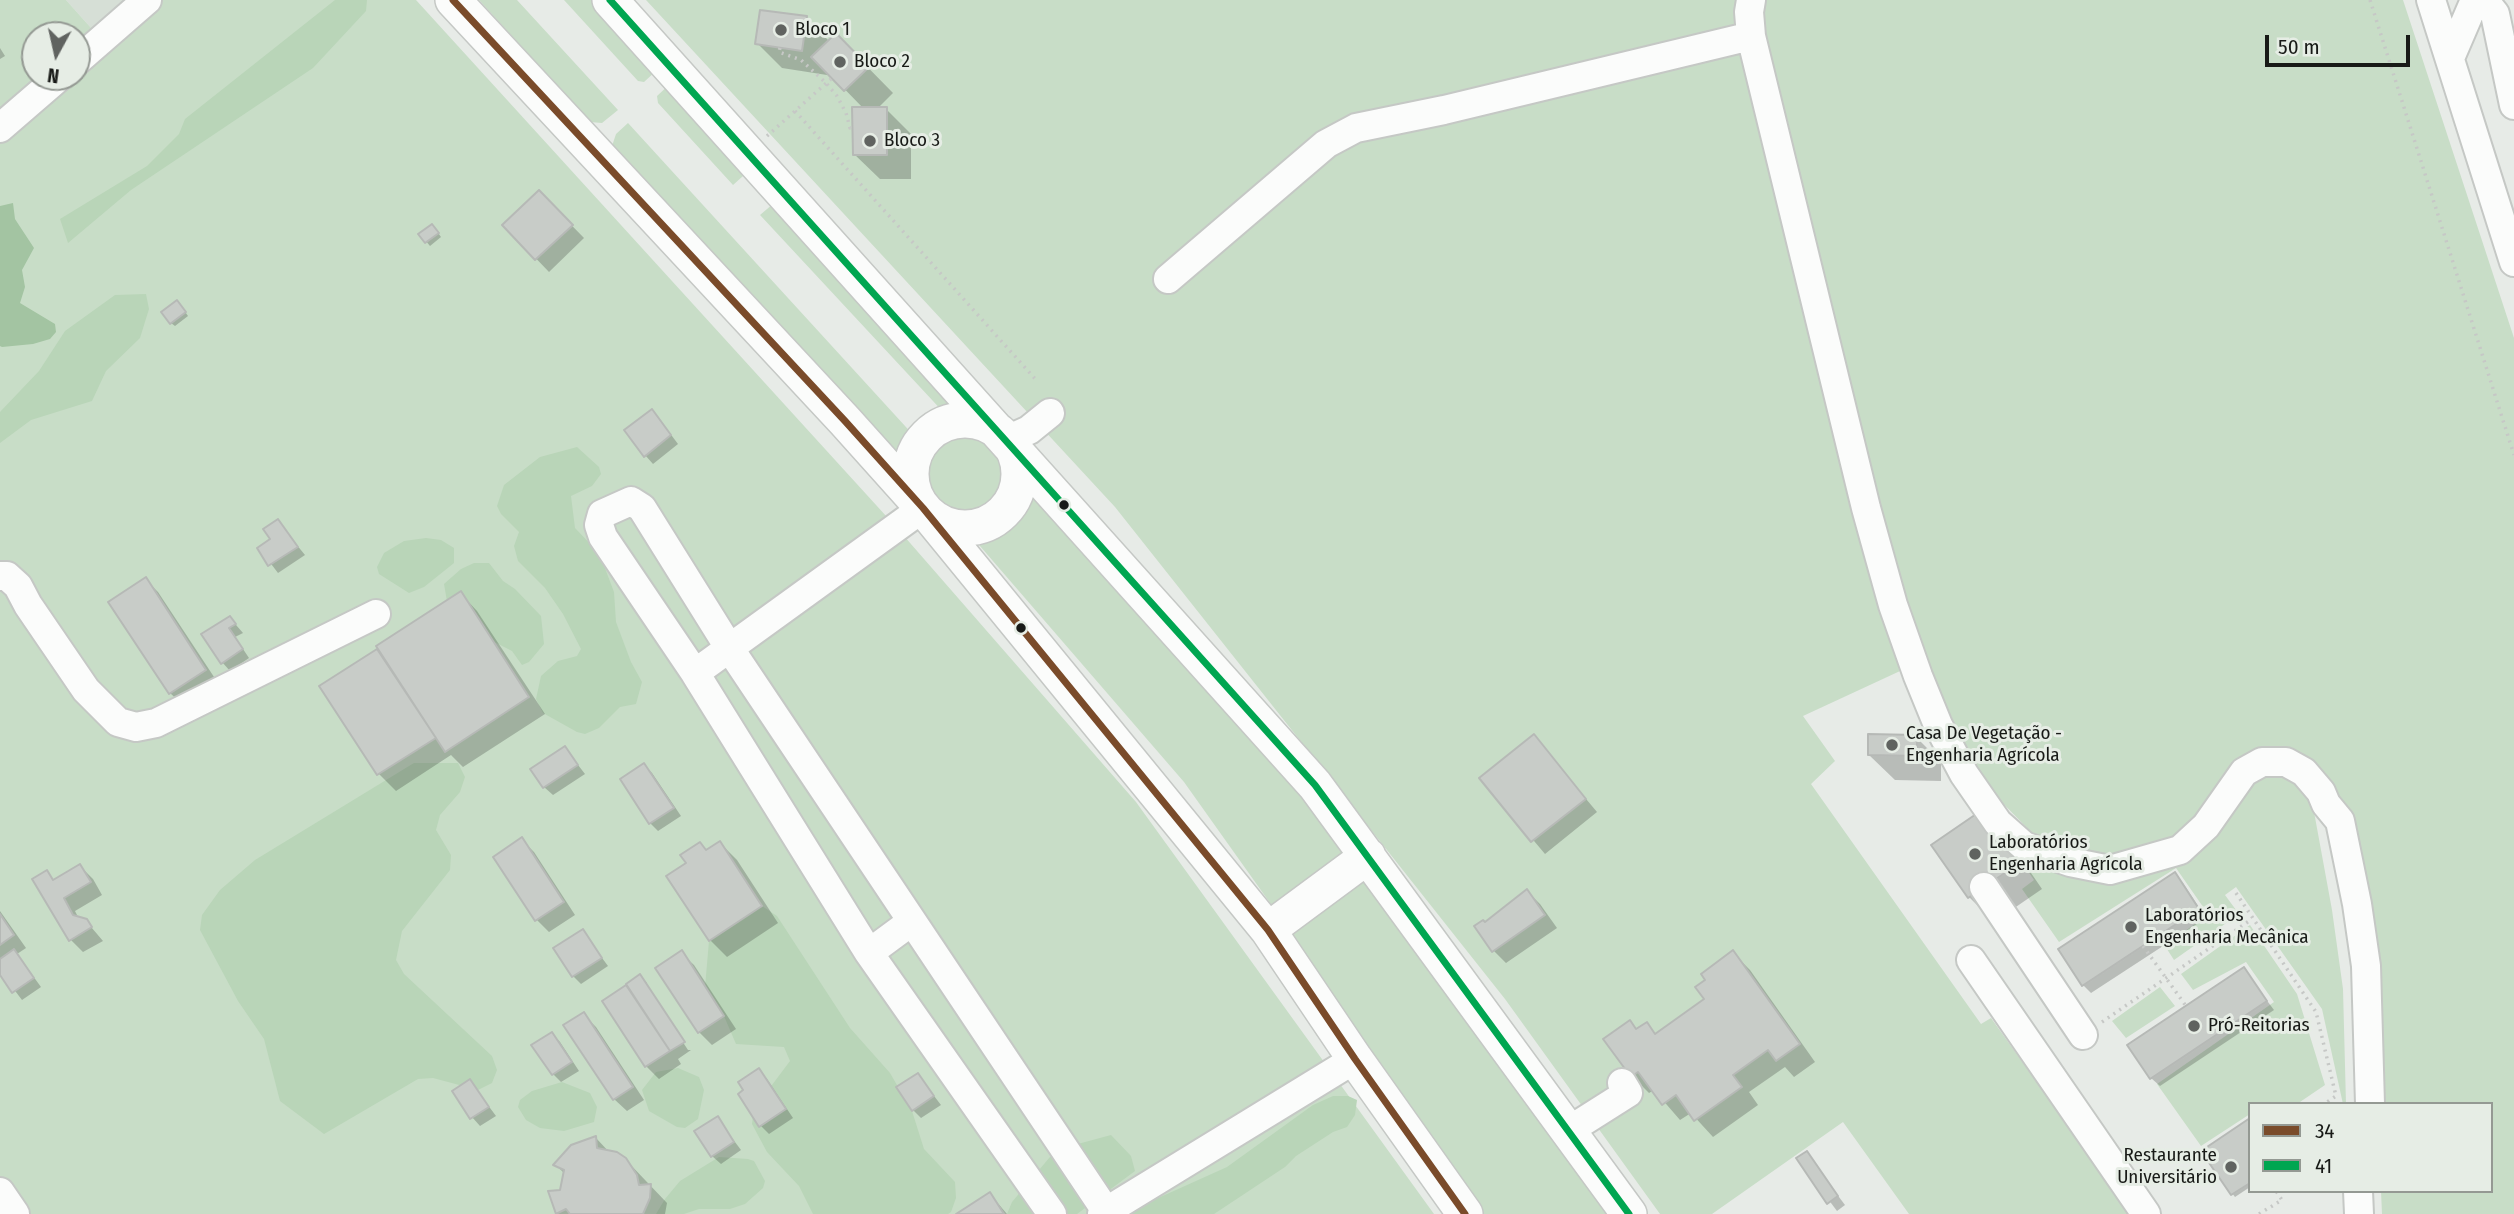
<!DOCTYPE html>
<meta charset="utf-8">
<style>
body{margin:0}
#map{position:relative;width:2514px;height:1214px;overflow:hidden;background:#e7ebe7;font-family:"Fira Sans Condensed",sans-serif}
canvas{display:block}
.legend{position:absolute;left:2248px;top:1102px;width:245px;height:91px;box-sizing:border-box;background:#e6ede5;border:2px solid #949993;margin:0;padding:9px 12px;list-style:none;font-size:21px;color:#181a17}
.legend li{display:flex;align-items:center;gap:14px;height:35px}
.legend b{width:35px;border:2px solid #949993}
.north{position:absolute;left:21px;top:21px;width:70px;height:70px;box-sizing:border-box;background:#e6ede5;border:2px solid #949993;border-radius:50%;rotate:188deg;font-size:19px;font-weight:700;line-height:28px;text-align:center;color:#181a17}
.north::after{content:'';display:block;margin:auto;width:24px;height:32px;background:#606360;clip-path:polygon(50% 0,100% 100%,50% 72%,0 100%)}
.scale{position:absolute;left:2265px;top:35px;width:145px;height:32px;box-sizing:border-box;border:4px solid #181a17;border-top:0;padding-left:9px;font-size:21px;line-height:24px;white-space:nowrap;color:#181a17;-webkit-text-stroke:5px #e6ede5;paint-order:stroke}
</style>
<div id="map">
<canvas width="2514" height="1214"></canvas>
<ul class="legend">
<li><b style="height:9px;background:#7a4b2a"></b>34</li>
<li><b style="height:9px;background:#00a651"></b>41</li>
</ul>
<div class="north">N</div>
<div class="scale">50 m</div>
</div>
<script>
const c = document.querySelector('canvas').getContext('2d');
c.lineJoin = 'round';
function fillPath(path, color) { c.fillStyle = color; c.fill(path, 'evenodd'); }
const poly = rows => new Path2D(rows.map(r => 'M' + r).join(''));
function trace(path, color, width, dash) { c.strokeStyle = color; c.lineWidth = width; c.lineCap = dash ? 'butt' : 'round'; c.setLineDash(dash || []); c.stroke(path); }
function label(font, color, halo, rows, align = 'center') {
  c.font = font + ' "Fira Sans Condensed",sans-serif'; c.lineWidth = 6; c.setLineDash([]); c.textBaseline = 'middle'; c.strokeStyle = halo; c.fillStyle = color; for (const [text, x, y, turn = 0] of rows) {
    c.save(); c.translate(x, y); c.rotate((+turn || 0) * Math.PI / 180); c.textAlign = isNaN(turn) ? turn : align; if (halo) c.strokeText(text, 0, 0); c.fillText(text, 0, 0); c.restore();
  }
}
fillPath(poly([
 [66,0,125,0,92,29]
]), '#d6dfd6');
fillPath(poly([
 [0,0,66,0,92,29,125,0,416,0,897,528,1136,802,1434,1214,0,1214],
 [35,35,77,35,77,77,35,77],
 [479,0,517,0,618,110,602,123,590,122],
 [564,0,601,0,657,70,644,82,638,81],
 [646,0,2403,0,2514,338,2514,1214,2382,1214,2381,1191,2491,1191,2491,1104,2378,1104,2371,926,2304,758,2243,758,2181,839,2112,861,2038,839,1978,778,1926,659,1803,716,1835,761,1811,784,1981,1024,1991,1018,2131,1214,1909,1214,1843,1122,1712,1214,1660,1214,1505,999,1115,507],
 [671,83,752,168,733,185,658,103,657,96],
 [628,123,916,438,906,467,612,146,616,134],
 [780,198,974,414,946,415,760,215],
 '928 475a38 38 0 1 1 76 0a38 38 0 1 1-76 0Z',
 [1030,474,1353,851,1275,910,1184,782,967,531,987,528,1005,521,1017,508,1025,493],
 [2268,772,2286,774,2310,790,2332,910,2343,989,2346,1104,2343,1104,2322,1009,2236,887,2225,895,2239,914,2174,960,2165,946,2208,914,2176,868,2059,942,2022,889,2034,880,2009,844,2116,876],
 [1365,875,1615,1214,1483,1214,1286,937],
 [2250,925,2297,994,2325,1085,2297,1104,2250,1104,2250,1114,2201,1146,2157,1084,2274,1002,2246,962,2193,990,2181,974],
 [2160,987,2175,1006,2126,1038,2112,1021]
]), '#c8ddc7');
fillPath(poly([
 [335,0,367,0,366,11,313,68,131,190,68,243,60,219,147,166,179,134,185,119],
 [146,294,149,309,140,338,106,371,92,401,31,420,0,443,0,412,39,371,65,331,115,295],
 [577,447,599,467,601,474,592,486,571,496,575,528,596,550,603,563,614,592,616,622,631,662,642,682,636,704,620,707,599,728,585,734,577,732,543,713,536,699,541,676,558,661,577,656,581,649,563,614,545,588,518,561,514,546,519,532,501,514,497,506,504,485,540,457],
 [426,538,441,540,454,548,454,563,424,587,409,593,379,574,377,567,384,553,404,541],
 [474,563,489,563,503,581,515,589,541,616,544,644,529,662,522,665,512,651,469,629,448,607,444,584,461,569],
 [414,763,458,763,465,777,460,792,440,815,436,830,451,855,450,870,402,931,396,960,404,974,492,1056,497,1070,492,1083,478,1090,433,1078,418,1079,324,1134,280,1101,264,1039,238,1001,200,930,202,915,220,890,255,860],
 [762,906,777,916,850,1028,890,1073,912,1111,924,1149,955,1182,956,1198,951,1212,948,1214,813,1214,799,1186,767,1152,752,1124,754,1109,790,1061,784,1047,736,1044,724,1016,705,987,709,941,733,913,747,907],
 [678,1068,699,1077,704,1090,698,1119,685,1128,677,1127,649,1111,642,1090,656,1072],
 [562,1082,590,1093,597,1107,594,1122,564,1131,540,1128,526,1120,518,1107,520,1100,532,1091],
 [1333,1096,1348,1096,1357,1100,1355,1115,1347,1127,1333,1132,1296,1156,1285,1167,1214,1214,1129,1214,1156,1199,1227,1167,1313,1105],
 [1111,1135,1131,1156,1135,1171,1077,1214,1007,1214,1012,1202,1050,1157,1063,1148],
 [719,1157,748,1159,754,1161,765,1181,763,1188,745,1204,730,1209,699,1209,684,1214,656,1214,665,1199,680,1181]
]), '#b9d5b8');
fillPath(poly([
 [13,203,15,219,34,248,22,270,25,287,20,303,55,324,56,332,50,339,33,344,2,347,0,346,0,206]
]), '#a3c4a2');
fillPath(poly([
 [806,18,830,42,836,35,893,93,877,109,886,109,911,134,911,179,880,179,854,154,864,109,827,71,827,75,782,68,757,43],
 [0,48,5,56,0,59],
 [539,192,584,238,549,272,504,225],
 [436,230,441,237,430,246,421,235],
 [181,306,188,316,175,326,171,323],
 [660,420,678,444,653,464,645,455],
 [278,522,305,555,278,573,259,548,272,540],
 [146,580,158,592,218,683,183,705,170,693],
 [461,594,477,611,545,714,463,767,451,755,396,791,379,774,322,687],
 [230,618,243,633,235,637,249,658,230,671,222,662],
 [1534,737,1597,812,1545,854,1481,778],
 [1916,737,1941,762,1941,781,1895,780,1869,755],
 [565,748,585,774,553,795,544,787],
 [644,765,652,773,681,816,658,831,650,823],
 [2007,838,2042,889,1994,922,1969,897],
 [522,840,534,852,575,915,549,932,536,919],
 [720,843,737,860,778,923,727,957,710,940,688,864,700,844,708,851],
 [80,866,93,879,102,895,75,911,79,919,86,921,103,941,83,952,71,940,46,872,55,881],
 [2175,875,2183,883,2206,918,2091,993,2083,985],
 [1527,891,1540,904,1557,928,1506,963,1494,951,1485,924],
 [0,911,26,948,17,954,41,987,22,1000,0,971],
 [582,931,608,966,581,984,573,976],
 [681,953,694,965,736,1029,712,1045,699,1032],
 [1733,953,1750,970,1815,1062,1794,1077,1785,1067,1749,1092,1758,1105,1713,1137,1691,1113,1680,1120,1654,1090,1649,1093,1632,1076,1637,1031,1646,1025,1657,1035,1706,1000,1708,980],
 [2244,970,2274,1010,2160,1086,2151,1078],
 [640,976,647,983,644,983,688,1050,691,1050,678,1059,681,1064,659,1079,646,1066,604,1001],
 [583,1014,596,1027,644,1100,627,1111,614,1099],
 [552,1034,560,1042,579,1071,561,1082,553,1074],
 [759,1071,767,1079,793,1118,769,1134,761,1126],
 [918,1075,941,1105,921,1118,913,1110],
 [470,1081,496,1116,480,1126,472,1117],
 [717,1118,741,1150,721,1164,712,1156],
 [2250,1120,2250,1187,2235,1197,2232,1193],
 [596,1138,610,1153,625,1159,667,1203,665,1214,558,1214,550,1192,561,1192,565,1174,556,1165],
 [1806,1153,1845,1205,1837,1211,1798,1159],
 [990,1194,1007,1214,959,1214]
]), '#0003');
const building = poly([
 [760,10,807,16,802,51,755,44,760,10],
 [836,33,869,67,844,91,811,57,836,33],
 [852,107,887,107,887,155,853,155,852,107],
 [539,190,573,225,535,260,502,225,539,190],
 [432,224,439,233,425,243,418,234,432,224],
 [177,300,186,312,170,324,161,312,177,300],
 [652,409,671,435,644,457,624,430,652,409],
 [278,519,298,547,268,566,257,548,270,539,263,529,278,519],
 [146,577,206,670,169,694,108,602,146,577],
 [461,591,529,697,445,752,376,646,461,591],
 [230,616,236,624,229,628,243,649,221,664,201,634,230,616],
 [377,649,436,738,377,775,319,686,377,649],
 [1534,734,1586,799,1531,842,1479,778,1534,734],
 [1868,734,1917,735,1917,756,1868,755,1868,734],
 [565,746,578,765,543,788,530,769,565,746],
 [644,763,674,808,649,824,620,779,644,763],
 [1982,810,2018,864,1968,898,1931,845,1982,810],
 [522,837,564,902,535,921,493,857,522,837],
 [720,841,762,906,709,941,666,876,686,863,680,855,700,842,706,850,720,841],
 [80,864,91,882,64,898,73,915,87,919,92,927,69,941,32,879,47,870,53,880,80,864],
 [2175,872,2199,909,2082,986,2058,949,2175,872],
 [1527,889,1545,915,1492,952,1474,926,1483,920,1485,922,1527,889],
 [0,914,14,935,0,945,0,914],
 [583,929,602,958,572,977,553,948,583,929],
 [14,949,34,978,12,993,0,975,0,959,14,949],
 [682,950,724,1016,698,1033,655,968,682,950],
 [1733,950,1800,1044,1776,1061,1768,1050,1733,1075,1742,1087,1694,1121,1676,1095,1662,1105,1638,1072,1631,1077,1603,1039,1630,1020,1636,1029,1647,1022,1655,1034,1704,999,1695,987,1705,980,1701,974,1733,950],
 [2244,967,2267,1001,2150,1079,2127,1045,2244,967],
 [640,974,685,1042,670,1051,626,984,640,974],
 [626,985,670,1051,645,1067,602,1001,626,985],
 [584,1012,633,1087,613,1100,563,1025,584,1012],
 [552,1032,572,1062,552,1075,531,1045,552,1032],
 [759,1068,786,1109,759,1127,738,1094,743,1090,738,1082,759,1068],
 [918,1073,934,1096,912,1111,896,1087,918,1073],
 [470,1079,489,1107,470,1119,452,1091,470,1079],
 [718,1116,734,1142,711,1157,694,1131,718,1116],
 [2250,1118,2250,1183,2231,1195,2201,1151,2250,1118],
 [596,1136,597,1148,617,1152,626,1158,637,1175,639,1185,651,1184,650,1198,643,1214,570,1214,566,1209,556,1214,548,1191,560,1190,564,1170,553,1165,571,1145,596,1136],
 [1807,1151,1838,1196,1827,1204,1796,1158,1807,1151],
 [990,1192,1004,1214,956,1214,990,1192]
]);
fillPath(building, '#c8ccc8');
trace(building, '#b6b9b6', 2);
const minor = poly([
 [1751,0,1749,12,1751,36,1866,508,1893,605,1918,676,1938,725,1964,774,1998,823,2024,846,2070,862,2110,870,2180,850,2206,826,2244,772,2262,762,2286,762,2304,772,2321,792,2326,804,2340,821,2357,904,2366,966,2370,1104],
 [2431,0,2514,262],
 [2484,0,2495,14,2514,105],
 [2450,58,2475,0],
 [77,61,147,0],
 [0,128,59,77],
 [1168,279,1326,144,1356,128,1444,110,1751,36],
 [1007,440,1029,430,1050,413],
 [0,576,7,576,18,586,28,605,86,690,118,722,136,727,156,723,376,614],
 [695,673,923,508],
 [1984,887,2083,1035],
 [869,953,911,922],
 [1971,960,2146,1214],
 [1568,1131,1628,1093,1622,1083],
 [2358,1191,2359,1214],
 [0,1192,15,1214],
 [1052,1214,869,953,695,673,603,537,599,525,602,514,631,501,642,508,730,649,1106,1211],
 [1102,1214,1355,1059]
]);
const major = poly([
 [453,0,845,421,923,508,1268,930,1355,1059,1465,1214],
 [610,0,1315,785,1629,1214],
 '911 474a54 54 0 1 1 108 0a54 54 0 1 1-108 0Z',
 [1268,930,1368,856]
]);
trace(minor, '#c5c8c5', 32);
trace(major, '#c5c8c5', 38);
trace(poly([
 [2370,0,2514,455],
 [780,48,779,52,801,60,826,83,837,96,846,113,850,128,853,128],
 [795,111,1038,382],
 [767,136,832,78],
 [2236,893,2316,1012,2336,1096,2324,1104],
 [2143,946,2186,1006],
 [2102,1022,2252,919],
 [2259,1214,2282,1200,2276,1191]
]), '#c6c8c6', 3.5, [2, 5]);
trace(minor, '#fbfcfb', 28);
trace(major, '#fbfcfb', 35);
trace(poly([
 [453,0,845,421,923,508,1268,930,1355,1059,1465,1214]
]), '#7a4b2a', 7);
trace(poly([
 [610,0,1315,785,1629,1214]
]), '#00a651', 7);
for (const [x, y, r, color] of [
 [781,30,7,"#606360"],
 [840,62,7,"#606360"],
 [870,141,7,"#606360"],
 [1064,505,6,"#181a17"],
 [1021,628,6,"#181a17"],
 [1892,745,7,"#606360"],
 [1975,854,7,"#606360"],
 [2131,927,7,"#606360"],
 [2194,1026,7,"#606360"],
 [2231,1167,7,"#606360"]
]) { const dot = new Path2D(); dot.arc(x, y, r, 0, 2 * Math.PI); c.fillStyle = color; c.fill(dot); trace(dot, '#e6ede5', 2.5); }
label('19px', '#181a17', '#e6ede5', [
 ["Bloco 1",795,30],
 ["Bloco 2",854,62],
 ["Bloco 3",884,141],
 ["Casa De Vegetação -",1906,734],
 ["Engenharia Agrícola",1906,756],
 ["Laboratórios",1989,843],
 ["Engenharia Agrícola",1989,865],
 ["Laboratórios",2145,916],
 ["Engenharia Mecânica",2145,938],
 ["Pró-Reitorias",2208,1026],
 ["Restaurante",2217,1156,"right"],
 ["Universitário",2217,1178,"right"]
], 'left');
</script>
